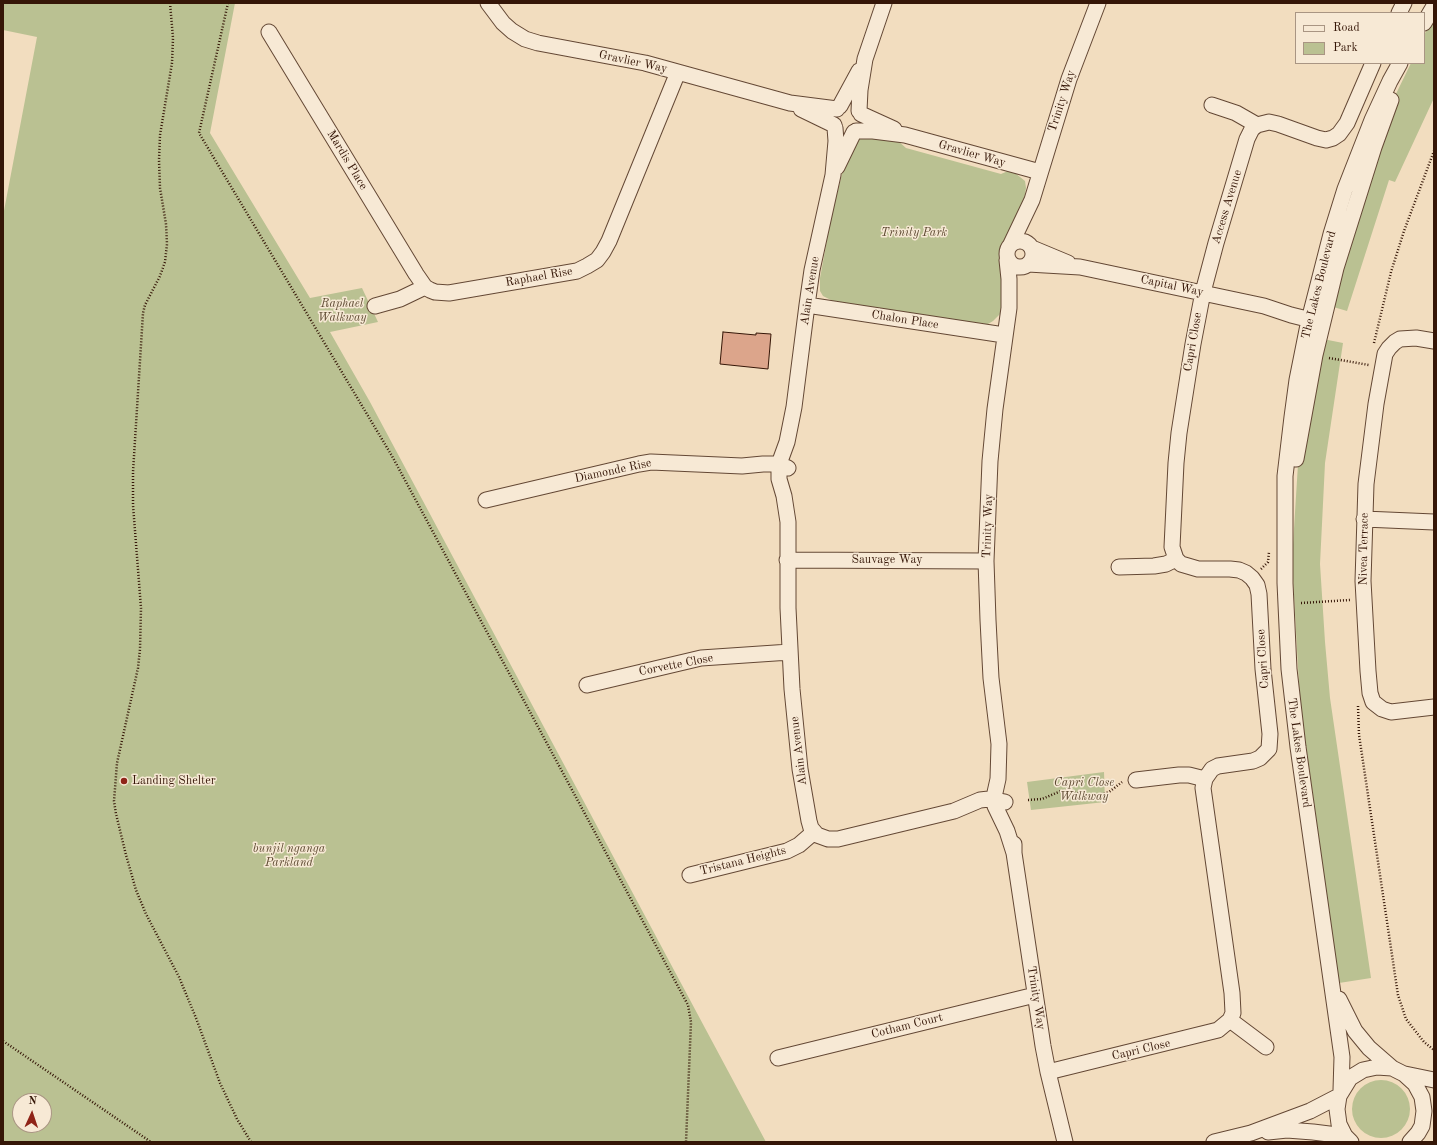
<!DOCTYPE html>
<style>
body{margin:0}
#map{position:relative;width:1437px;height:1145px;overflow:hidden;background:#f2ddbf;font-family:"Old Standard TT",serif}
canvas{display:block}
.frame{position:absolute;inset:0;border:4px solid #351607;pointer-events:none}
.legend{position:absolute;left:1295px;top:12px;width:130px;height:52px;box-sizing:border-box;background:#f7e9d5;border:1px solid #a99583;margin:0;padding:5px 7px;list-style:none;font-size:12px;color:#351607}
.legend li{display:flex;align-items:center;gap:8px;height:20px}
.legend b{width:20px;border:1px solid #a99583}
.north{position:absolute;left:12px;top:1093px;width:40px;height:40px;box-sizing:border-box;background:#f7e9d5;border:1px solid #a99583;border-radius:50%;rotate:3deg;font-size:11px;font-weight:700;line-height:16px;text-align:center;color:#351607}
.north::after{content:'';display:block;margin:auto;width:14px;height:18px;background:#8f2418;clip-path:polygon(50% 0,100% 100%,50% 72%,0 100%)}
</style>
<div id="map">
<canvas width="1437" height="1145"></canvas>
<div class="frame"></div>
<ul class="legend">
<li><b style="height:5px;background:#f7e9d5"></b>Road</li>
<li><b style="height:11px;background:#bac192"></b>Park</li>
</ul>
<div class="north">N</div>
</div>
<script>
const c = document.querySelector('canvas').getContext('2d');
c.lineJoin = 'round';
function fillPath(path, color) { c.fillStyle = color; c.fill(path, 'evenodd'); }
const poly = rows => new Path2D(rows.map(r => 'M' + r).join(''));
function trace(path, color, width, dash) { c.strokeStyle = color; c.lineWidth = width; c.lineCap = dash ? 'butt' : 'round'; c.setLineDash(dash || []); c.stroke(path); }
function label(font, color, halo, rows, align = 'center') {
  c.font = font + ' "Old Standard TT",serif'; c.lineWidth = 3; c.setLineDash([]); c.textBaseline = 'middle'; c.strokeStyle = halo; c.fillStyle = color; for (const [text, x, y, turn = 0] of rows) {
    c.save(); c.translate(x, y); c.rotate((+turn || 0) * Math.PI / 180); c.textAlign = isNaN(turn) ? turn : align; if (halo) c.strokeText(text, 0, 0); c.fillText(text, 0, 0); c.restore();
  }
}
fillPath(poly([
 [3,3,235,3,210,133,310,298,362,288,378,322,330,332,370,402,766,1142,3,1142,3,216,37,37,3,30],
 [20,1101,44,1101,44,1125,20,1125],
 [1434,17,1434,98,1395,182,1389,180,1347,311,1330,306,1395,96,1411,63,1424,63,1424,35],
 [859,137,897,140,906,148,1001,174,1008,171,1015,173,1025,181,1026,188,1025,195,1015,229,1005,240,1001,246,1000,253,1004,287,1000,314,993,321,988,324,980,324,833,301,823,296,820,291,820,278,831,218,844,166],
 [1323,339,1343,343,1325,463,1320,564,1325,642,1330,698,1371,978,1339,983,1300,702,1292,561,1298,464],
 [1104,772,1105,802,1031,810,1027,782],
 '1352 1109a29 29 0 1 1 58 0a29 29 0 1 1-58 0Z'
]), '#bac192');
const building = poly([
 [723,332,756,335,756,333,771,334,768,369,720,364,723,332]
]);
fillPath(building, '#dca58b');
trace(building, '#351607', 1);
const minor = poly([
 [488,3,503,23,512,31,525,39,538,43,645,63,790,103,837,109],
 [1399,13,1404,3],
 [1424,23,1434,6],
 [269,32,416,274,425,287],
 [1212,105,1236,113,1257,125,1269,122,1278,124,1317,138,1326,140,1333,138,1339,134,1347,123,1373,63],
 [840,106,859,71],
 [801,109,834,125],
 [859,111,860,90,865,59,884,3],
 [861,114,894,129],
 [835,128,836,141,833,175,812,270,807,305,794,407,787,442,779,464,779,479,784,496,788,522,788,608,792,689,800,769,809,821,811,828,817,835,828,839,838,839,954,811,980,800,989,799,1005,802],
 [856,131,873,131,905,135,1040,172],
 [837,167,854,132],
 '1007 254a13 13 0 1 1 26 0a13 13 0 1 1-26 0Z',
 [1011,244,1032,200,1069,79,1098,3],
 [1032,248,1068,263],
 [1007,260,1009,279,1009,308,995,409,990,461,986,561,988,620,991,678,999,744,998,779,994,797,995,806,1007,831,1014,853],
 [1028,264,1080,267,1264,306,1291,315,1319,322],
 [807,305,1004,335],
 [375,306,400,299,425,287,430,290,435,292,449,293,577,271,587,266,597,260,603,252,609,241,678,72],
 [1434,341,1416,338,1400,339,1395,342,1389,348,1385,354,1376,404,1366,484,1363,581,1368,671,1370,693,1373,702,1382,709,1391,712,1434,707],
 [1296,459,1315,355,1336,268,1374,147,1391,100],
 [486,500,639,464,651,462,742,466,763,464,779,464,788,468],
 [1364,519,1434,522],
 [787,560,986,561],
 [1119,567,1154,566,1166,564,1176,559],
 [587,685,701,658,790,652],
 [1136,780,1179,775,1189,775,1205,779],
 [1014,844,1014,853,1043,1046,1048,1072,1065,1142],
 [690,875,787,851,799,845,814,832],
 [1339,999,1355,1031,1369,1048,1392,1068],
 [1230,1020,1266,1047],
 [778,1058,1035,995],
 [1048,1072,1218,1030,1230,1020,1233,1013,1232,993,1203,788,1205,779,1212,769,1218,766,1253,761,1260,758,1269,749,1270,734,1263,669,1259,594,1257,585,1252,578,1246,573,1239,570,1230,569,1198,569,1181,564,1176,559,1172,547,1176,463,1179,433,1193,344,1203,292,1216,243,1247,139,1252,129,1257,125],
 [1405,1074,1434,1080],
 [1341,1090,1342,1057,1298,747,1289,669,1285,583,1285,476,1292,417,1297,380,1309,320,1331,234,1345,189,1372,120,1390,81,1400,63],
 [1268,1132,1287,1130,1313,1132,1345,1136],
 [1214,1142,1251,1133,1310,1111,1339,1096],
 [1351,1142,1345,1136,1339,1124,1337,1109,1339,1096,1350,1078,1363,1070,1377,1067,1392,1068,1404,1074,1415,1084,1422,1097,1424,1111,1422,1126,1418,1133,1410,1142]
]);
trace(minor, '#644835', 17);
trace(poly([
 [170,3,173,38,172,63,160,135,159,160,160,188,166,224,167,244,165,262,160,276,145,305,143,313,133,472,133,505,141,608,140,649,138,668,117,763,114,801,116,814,126,855,136,890,146,914,179,977,196,1018,220,1083,237,1119,251,1142],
 [228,3,199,133,392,456,688,1005,691,1022,686,1142],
 [1374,343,1391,272,1404,231,1434,151],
 [1329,358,1369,365],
 [1261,569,1268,562,1269,552],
 [1301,603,1350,600],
 [1358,706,1359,735,1398,995,1406,1019,1424,1042,1434,1050],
 [1028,800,1042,799,1061,791,1066,791,1088,795,1102,794,1109,792,1122,782],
 [3,1041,151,1142]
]), '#351607', 2.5, [1, 2]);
trace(minor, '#f7e9d5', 15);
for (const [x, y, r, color] of [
 [124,781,4,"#8f2418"]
]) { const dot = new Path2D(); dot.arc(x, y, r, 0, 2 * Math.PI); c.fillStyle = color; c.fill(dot); trace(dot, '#f7e9d5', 1.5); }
label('12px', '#351607', '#f7e9d5', [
 ["Gravlier Way",633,62,12],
 ["Trinity Way",1062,101,-72],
 ["Gravlier Way",972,154,16],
 ["Mardis Place",347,160,59],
 ["Access Avenue",1227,207,-73],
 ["Raphael Rise",539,277,-10],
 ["The Lakes Boulevard",1319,285,-76],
 ["Capital Way",1172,286,12],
 ["Alain Avenue",810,291,-81],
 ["Chalon Place",905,320,9],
 ["Capri Close",1193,342,-80],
 ["Diamonde Rise",613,471,-12],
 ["Trinity Way",988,526,-88],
 ["Nivea Terrace",1364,549,-89],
 ["Sauvage Way",887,560],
 ["Capri Close",1263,659,-94],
 ["Corvette Close",676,665,-11],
 ["Alain Avenue",799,751,-97],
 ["The Lakes Boulevard",1299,753,82],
 ["Tristana Heights",743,861,-14],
 ["Trinity Way",1036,998,81],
 ["Cotham Court",907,1026,-14],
 ["Capri Close",1141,1050,-13]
]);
label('italic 12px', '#5d4931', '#f7e9d5', [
 ["Trinity Park",914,233],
 ["Raphael",342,304],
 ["Walkway",342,318],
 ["Capri Close",1084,783],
 ["Walkway",1084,797],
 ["bunjil nganga",289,849],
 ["Parkland",289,863]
]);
label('12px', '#351607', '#f7e9d5', [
 ["Landing Shelter",132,781]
], 'left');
</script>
